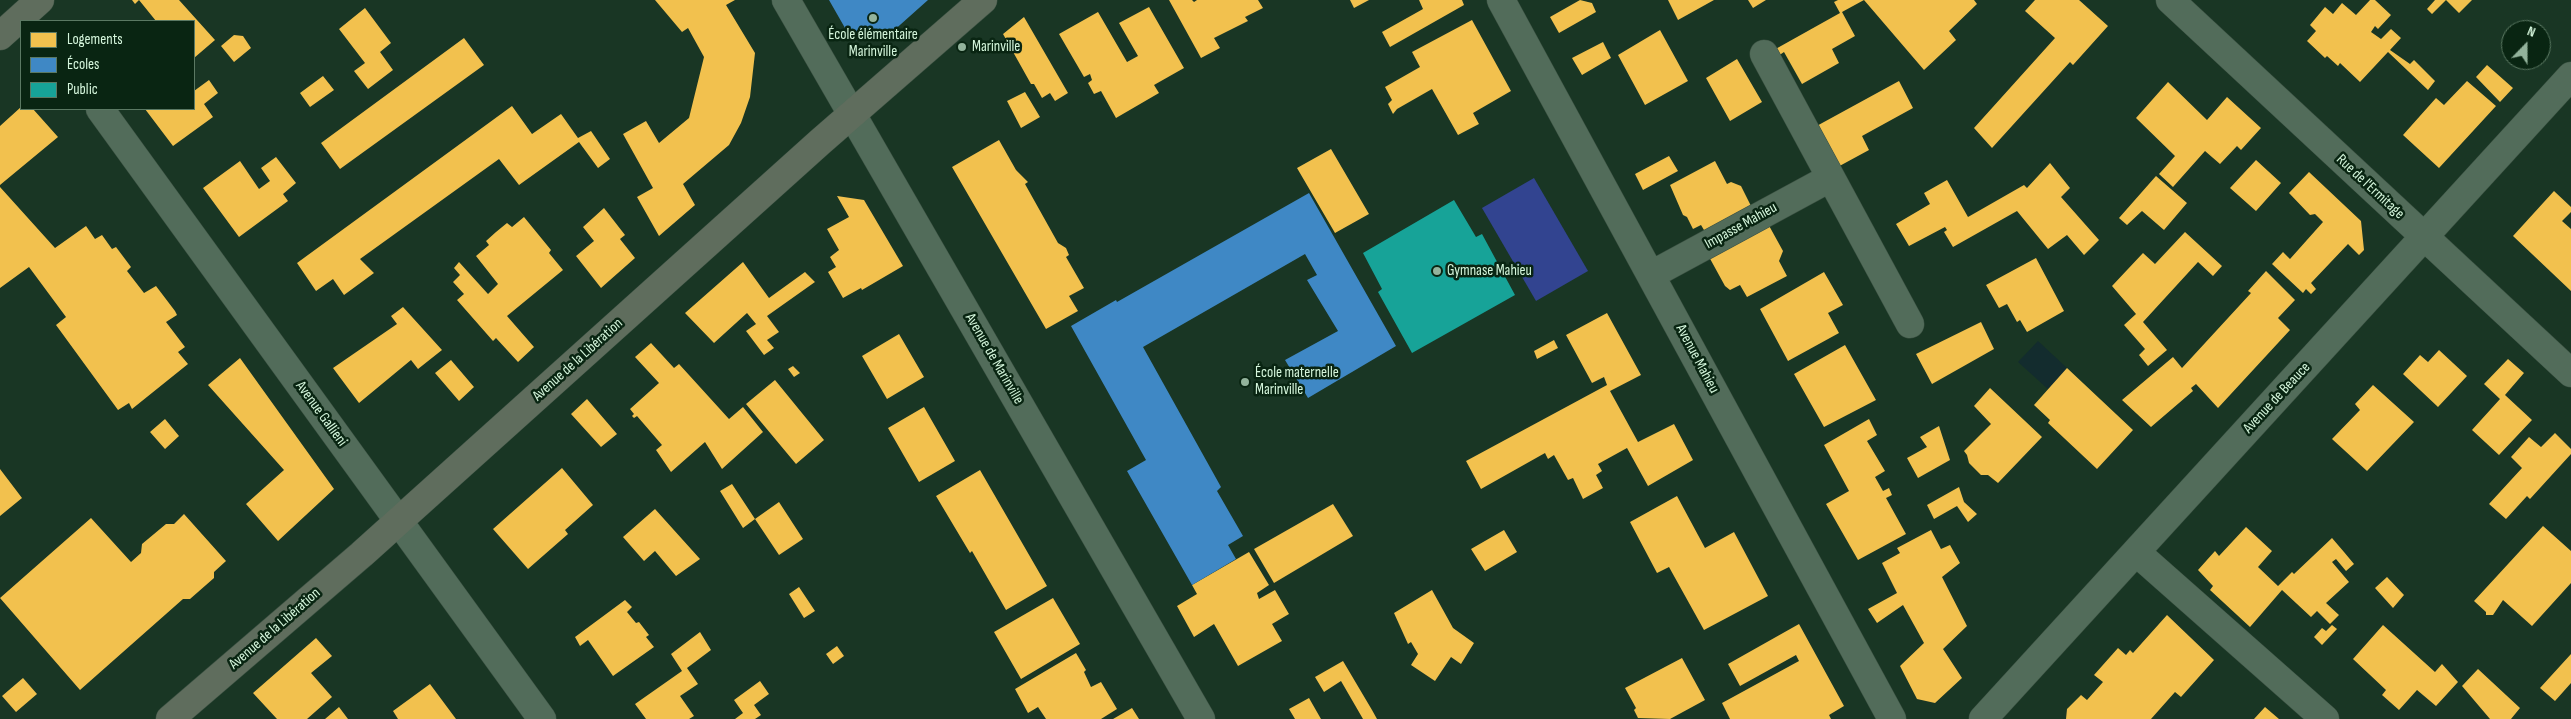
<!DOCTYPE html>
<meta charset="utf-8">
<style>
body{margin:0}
#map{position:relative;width:2571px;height:719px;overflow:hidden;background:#193624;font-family:"Sofia Sans Condensed",sans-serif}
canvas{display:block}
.legend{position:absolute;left:20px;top:20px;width:175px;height:90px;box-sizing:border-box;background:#092512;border:1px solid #5b7963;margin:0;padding:6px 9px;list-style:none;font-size:15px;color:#d5f6dc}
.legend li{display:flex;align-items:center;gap:10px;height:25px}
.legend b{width:25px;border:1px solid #5b7963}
.north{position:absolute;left:2501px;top:20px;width:50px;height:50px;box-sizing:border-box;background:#092512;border:1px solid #5b7963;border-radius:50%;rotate:22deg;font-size:14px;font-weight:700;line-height:20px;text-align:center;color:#d5f6dc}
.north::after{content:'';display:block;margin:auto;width:18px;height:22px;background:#93b39c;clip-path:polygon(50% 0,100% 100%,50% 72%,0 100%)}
</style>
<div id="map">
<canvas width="2571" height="719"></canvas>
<ul class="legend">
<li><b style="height:14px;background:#f2c14e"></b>Logements</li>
<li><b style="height:14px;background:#3f88c5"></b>Écoles</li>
<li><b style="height:14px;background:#17a398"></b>Public</li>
</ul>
<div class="north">N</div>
</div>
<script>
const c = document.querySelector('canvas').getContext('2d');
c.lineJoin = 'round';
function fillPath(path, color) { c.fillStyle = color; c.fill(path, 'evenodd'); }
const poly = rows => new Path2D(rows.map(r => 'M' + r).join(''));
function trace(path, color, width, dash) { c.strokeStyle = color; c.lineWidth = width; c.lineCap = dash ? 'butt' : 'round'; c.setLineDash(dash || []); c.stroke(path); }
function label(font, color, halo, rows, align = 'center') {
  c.font = font + ' "Sofia Sans Condensed",sans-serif'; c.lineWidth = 5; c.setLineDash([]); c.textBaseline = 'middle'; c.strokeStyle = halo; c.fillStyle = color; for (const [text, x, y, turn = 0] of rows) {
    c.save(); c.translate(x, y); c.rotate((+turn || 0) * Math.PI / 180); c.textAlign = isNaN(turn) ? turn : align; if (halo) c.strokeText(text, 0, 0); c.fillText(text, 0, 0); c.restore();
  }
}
fillPath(poly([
 [1534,178,1588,271,1536,301,1482,208]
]), '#324490');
fillPath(poly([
 [2038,341,2067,368,2049,390,2018,362]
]), '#132c2e');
fillPath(poly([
 [132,0,179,0,215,40,194,58,194,21,156,21,139,0,135,4],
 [655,0,735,0,726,5,755,53,750,97,741,123,729,145,683,184,695,205,659,236,637,197,653,188,623,134,646,121,659,143,689,118,704,57,688,28,682,32],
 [1169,0,1192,0,1194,2,1197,0,1258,0,1263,8,1245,17,1248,21,1214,38,1220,48,1201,58],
 [1350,0,1369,0,1354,8],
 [1419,0,1462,0,1464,5,1390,47,1382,32,1423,9],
 [1580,0,1592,3,1596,12,1559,33,1550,17],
 [1668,0,1714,0,1678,20],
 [1748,0,1766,0,1753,8],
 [1838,0,1974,0,1977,4,1949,31,1956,40,1924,70,1864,0,1842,12,1855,36,1832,49,1839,63,1802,84,1784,52,1775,58,1772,51,1840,13,1834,2],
 [2035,0,2079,0,2108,26,2073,65,2070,62,1992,148,1974,128,2055,38,2025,11],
 [2370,0,2375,0,2391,15,2378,29,2375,26,2371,32,2381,39,2391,29,2401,38,2390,50,2410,64,2414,60,2435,81,2428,90,2388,52,2360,82,2340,63,2338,66,2327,56,2325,58,2307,41,2316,31,2310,25,2325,7,2333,14,2342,3,2356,15],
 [2435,0,2446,0,2432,14,2427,9],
 [2446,0,2472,0,2459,13],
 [1149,7,1184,68,1154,85,1159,93,1116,118,1101,91,1094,94,1088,83,1092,80,1090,74,1084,77,1059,34,1098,12,1127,62,1138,56,1119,23],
 [365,8,391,43,380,52,393,70,368,89,354,71,365,63,339,29],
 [1024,17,1068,93,1055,101,1050,93,1042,98,1034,84,1031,84,1003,34],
 [1472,20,1511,91,1473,113,1479,124,1458,135,1432,89,1397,109,1393,114,1388,104,1392,100,1385,87,1420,67,1412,52],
 [1660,30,1688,81,1645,105,1618,55],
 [234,35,243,36,251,48,234,62,221,46],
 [464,38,484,65,340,169,321,143],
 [1603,42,1611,58,1582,75,1572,58],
 [1737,59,1762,102,1730,121,1706,78],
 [2487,65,2513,88,2500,102,2476,77],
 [323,76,334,90,310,107,300,93],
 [209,80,218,93,204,104,213,117,173,146,145,109,194,109,194,91],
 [1899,81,1913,108,1862,136,1869,150,1834,169,1813,128],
 [2467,81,2496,106,2439,168,2403,135,2436,98,2444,105],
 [2168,82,2207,120,2227,97,2261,128,2241,150,2237,146,2220,164,2205,151,2173,187,2159,174,2175,156,2136,118],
 [1025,92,1040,117,1021,128,1007,101],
 [512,106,532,134,561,114,578,138,591,131,610,159,598,168,579,142,519,185,499,159,360,259,374,273,344,295,333,279,316,291,297,263],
 [21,107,33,109,58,137,0,185,0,126],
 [999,140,1016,170,1028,182,1025,184,1058,243,1066,248,1069,255,1066,257,1084,288,1069,296,1078,311,1046,329,952,167],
 [1331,149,1369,214,1335,233,1297,168],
 [1669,156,1678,171,1643,190,1635,174],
 [276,157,296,183,283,194,288,201,239,237,203,188,240,161,259,189,270,181,261,168],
 [2256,160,2281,183,2256,211,2230,188],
 [1715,161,1727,184,1731,182,1741,186,1753,210,1707,235,1701,225,1693,229,1687,217,1683,215,1670,185],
 [2050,163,2070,188,2061,197,2099,240,2084,255,2067,235,2048,249,2017,211,1953,247,1944,232,1947,230,1945,227,1909,246,1896,224,1930,204,1924,193,1947,180,1968,217,2024,185,2027,188],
 [2309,172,2361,221,2364,250,2359,255,2348,244,2311,283,2316,289,2311,294,2306,289,2303,293,2272,264,2283,252,2290,259,2323,222,2315,214,2310,215,2289,193],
 [2156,176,2187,203,2164,230,2142,211,2127,225,2119,218],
 [0,187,55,248,86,226,95,239,102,235,112,249,116,247,131,267,127,271,144,293,156,286,175,311,177,315,166,322,185,347,178,352,188,364,132,409,129,403,118,410,56,325,66,317,29,267,0,288],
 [2554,191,2571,207,2571,212,2562,221,2571,229,2571,291,2513,236],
 [837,196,864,200,903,266,862,290,861,288,843,298,828,272,836,267,830,257,839,250,827,229,849,217],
 [604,208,625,235,620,239,635,258,601,288,576,256,594,241,583,227],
 [524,217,551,250,549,253,563,270,507,316,534,347,518,362,496,338,493,341,457,300,464,294,453,282,460,275,454,268,459,262,488,294,498,284,476,256,489,245,486,241,496,232,507,223,512,227],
 [1767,222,1783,251,1779,261,1787,276,1747,297,1740,285,1730,290,1725,286,1708,255],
 [2185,232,2222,266,2213,276,2198,262,2143,322,2167,350,2148,366,2139,355,2145,349,2124,325,2136,314,2112,286,2143,253,2155,264],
 [2036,258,2064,311,2027,332,2020,320,2017,322,2007,304,1999,308,1986,285],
 [743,262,769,298,805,272,815,282,767,316,779,332,767,340,774,348,764,355,746,331,756,324,747,313,714,343,685,313],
 [2266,271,2295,300,2278,318,2290,330,2218,408,2196,384,2191,388,2193,391,2151,427,2122,400,2173,357,2182,368,2251,293,2248,291],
 [1824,272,1843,305,1828,313,1839,333,1788,361,1760,309],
 [403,307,442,350,418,369,411,360,359,403,333,368,397,324,391,316],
 [1607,313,1641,375,1610,391,1638,442,1674,424,1693,460,1648,486,1627,448,1598,464,1602,471,1596,475,1603,488,1583,499,1573,478,1568,480,1554,455,1548,459,1545,453,1481,489,1466,461,1607,385,1604,377,1592,383,1566,335],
 [1981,322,1994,349,1932,384,1916,354],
 [899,334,924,377,887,399,862,356],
 [1554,340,1558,348,1537,359,1534,351],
 [651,343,674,368,679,364,729,419,743,407,763,432,722,469,705,442,671,472,656,450,662,445,637,416,634,418,632,416,634,414,630,409,659,383,635,357],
 [1845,345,1876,400,1824,427,1794,374],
 [2439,350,2467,376,2438,407,2403,374,2420,355,2428,362],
 [240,358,334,489,278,541,246,504,284,470,208,385],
 [2508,359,2524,373,2505,395,2532,420,2499,455,2472,430,2500,399,2484,384],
 [451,360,474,387,459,401,435,373],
 [793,366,800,373,794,377,788,369],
 [2067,368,2133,430,2097,469,2048,423,2050,420,2034,405],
 [775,380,824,440,796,464,746,404],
 [2373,385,2414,422,2367,471,2332,439,2360,410,2355,404],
 [1990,388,2042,437,1998,483,1988,475,1981,475,1969,463,1967,455,1964,451,1991,424,1974,406],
 [587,399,617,434,601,447,571,414],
 [924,407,955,461,919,482,888,428],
 [165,419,179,436,165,449,150,432],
 [1869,419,1877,435,1867,441,1885,471,1875,477,1883,491,1889,488,1892,495,1886,498,1906,534,1858,560,1826,504,1849,491,1824,445],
 [1939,426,1950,460,1918,478,1907,458,1927,447,1920,437],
 [2555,433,2571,449,2571,454,2530,499,2527,496,2506,519,2489,504,2522,468,2511,457,2529,437,2541,447],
 [562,468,593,505,565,530,568,534,528,569,493,529],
 [0,469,22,498,0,516],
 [980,470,1047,586,1006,610,972,551,970,553,936,496],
 [732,484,755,519,743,528,720,491],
 [1959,487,1964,502,1977,514,1968,522,1957,506,1934,519,1927,505],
 [1677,496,1705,548,1734,532,1768,596,1704,630,1669,567,1657,573,1630,522],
 [779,502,803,539,779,555,755,519],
 [1333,504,1353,536,1274,583,1254,549],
 [655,509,700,559,676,576,655,551,644,561,623,537],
 [184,514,226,561,214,572,214,578,190,599,183,599,80,690,0,598,91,518,131,562,141,553,142,544,166,524,174,524],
 [2543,526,2571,551,2571,583,2532,626,2503,600,2493,615,2486,615,2486,612,2474,601],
 [2246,527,2272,551,2258,567,2278,586,2292,572,2294,574,2332,538,2344,552,2354,564,2346,571,2336,559,2332,562,2349,582,2326,603,2339,615,2330,624,2317,611,2311,617,2282,590,2250,627,2210,590,2213,586,2198,570,2215,551,2219,556],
 [1504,530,1517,552,1485,571,1471,549],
 [1931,530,1941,549,1950,545,1960,563,1942,577,1967,626,1943,649,1962,678,1935,703,1917,699,1900,666,1924,643,1903,605,1877,623,1868,609,1897,593,1882,563,1900,553,1897,548],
 [1249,552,1269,585,1257,593,1259,599,1275,590,1289,614,1272,624,1282,641,1238,666,1214,624,1194,637,1177,606,1197,594,1192,585],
 [2387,577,2404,595,2393,608,2375,588],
 [799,587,815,611,804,618,789,594],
 [1432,590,1453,628,1474,643,1461,664,1451,657,1435,681,1411,665,1418,654,1411,642,1408,644,1394,613],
 [1053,598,1080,644,1021,679,994,632],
 [625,600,632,607,627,612,636,623,639,622,649,635,646,637,654,647,613,676,588,640,580,646,575,637],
 [2167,615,2214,660,2181,697,2175,692,2151,719,2066,719,2067,709,2081,695,2087,700,2103,682,2094,675,2118,648,2126,655,2130,650,2133,653],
 [1799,624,1844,706,1829,715,1831,719,1730,719,1722,703,1799,661,1796,655,1740,686,1728,664],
 [2332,625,2337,629,2322,645,2314,637,2322,628,2326,631],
 [2383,625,2435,672,2442,664,2458,682,2436,706,2417,690,2399,710,2382,695,2386,690,2353,659],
 [700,632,711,650,687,668,698,684,680,696,694,716,689,719,646,719,635,704,682,671,671,654],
 [316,638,332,656,311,673,332,697,307,719,277,719,253,693],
 [837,646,844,656,833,664,826,654],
 [1076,653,1086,670,1084,672,1091,687,1101,682,1117,709,1101,719,1046,719,1038,707,1028,713,1015,689],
 [2571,654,2571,683,2555,701,2540,688],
 [1682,658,1705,700,1670,719,1638,718,1634,710,1636,708,1625,688],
 [1343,661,1372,710,1377,719,1363,719,1341,681,1324,692,1315,677],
 [2478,669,2520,708,2511,719,2490,719,2462,686],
 [23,678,37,694,16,712,2,696],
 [760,681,769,694,754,705,761,715,755,719,735,719,743,713,734,700],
 [430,684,456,719,398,719,393,711],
 [1309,698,1321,719,1295,719,1289,709],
 [339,707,348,719,325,719],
 [2265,707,2279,719,2254,719],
 [1132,708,1139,719,1113,719]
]), '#f2c14e');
fillPath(poly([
 [829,0,928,0,882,41,849,35],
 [1309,193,1396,346,1308,398,1285,360,1338,331,1307,280,1317,275,1305,254,1143,347,1221,487,1217,491,1243,536,1228,545,1236,559,1192,585,1127,471,1146,460,1071,326,1116,300,1117,302]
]), '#3f88c5');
fillPath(poly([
 [1454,200,1476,237,1482,234,1515,295,1412,353,1378,292,1382,289,1363,253]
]), '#17a398');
const minor = poly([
 [786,0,1201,719],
 [1501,0,1892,719],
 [2170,0,2571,373],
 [1764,54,1910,324],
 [100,109,542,719],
 [1651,275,1830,178],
 [2136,552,2325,719],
 [1983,719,2571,76]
]);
const major = poly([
 [0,36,40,0],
 [170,719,362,554,820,142,983,0]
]);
trace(minor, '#3a5041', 29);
trace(major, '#3a5041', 29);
trace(minor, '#526c5a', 28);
trace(major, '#5f6d5d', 28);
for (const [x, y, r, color] of [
 [873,18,5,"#93b39c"],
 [962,47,5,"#93b39c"],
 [1437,271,5,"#93b39c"],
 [1245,382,5,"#93b39c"]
]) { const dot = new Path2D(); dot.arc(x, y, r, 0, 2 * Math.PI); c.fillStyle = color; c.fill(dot); trace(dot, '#092512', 2); }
label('15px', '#d5f6dc', '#092512', [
 ["École élémentaire",873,35,"center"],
 ["Marinville",873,52,"center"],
 ["Marinville",972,47],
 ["Gymnase Mahieu",1447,271],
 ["École maternelle",1255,373],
 ["Marinville",1255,390]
], 'left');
label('15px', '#d5f6dc', '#092512', [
 ["Rue de l'Ermitage",2370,187,43],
 ["Impasse Mahieu",1741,226,-29],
 ["Avenue de Marinville",994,359,60],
 ["Avenue Mahieu",1697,359,62],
 ["Avenue de la Libération",578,360,-42],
 ["Avenue de Beauce",2277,398,-47],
 ["Avenue Gallieni",321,414,54],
 ["Avenue de la Libération",275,629,-41]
]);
</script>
